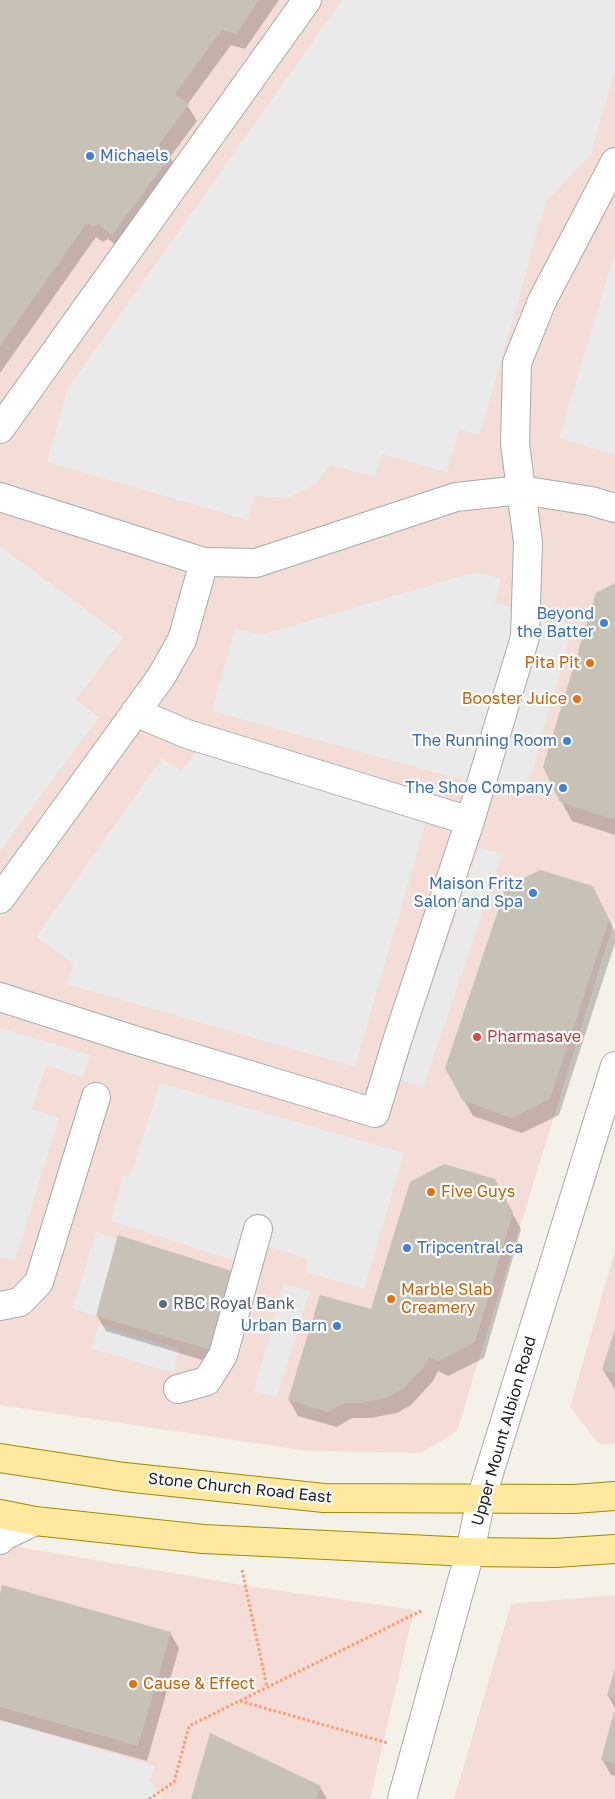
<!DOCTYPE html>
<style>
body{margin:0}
canvas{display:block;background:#f3f1e8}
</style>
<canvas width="615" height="1799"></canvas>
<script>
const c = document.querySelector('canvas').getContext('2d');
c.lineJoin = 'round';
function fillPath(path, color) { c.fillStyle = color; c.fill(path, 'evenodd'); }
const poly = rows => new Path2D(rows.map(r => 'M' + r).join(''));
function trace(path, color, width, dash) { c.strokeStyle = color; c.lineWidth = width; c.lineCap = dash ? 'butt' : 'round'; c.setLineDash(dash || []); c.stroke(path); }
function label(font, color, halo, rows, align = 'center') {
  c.font = font + ' "Golos Text",sans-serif'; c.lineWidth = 4.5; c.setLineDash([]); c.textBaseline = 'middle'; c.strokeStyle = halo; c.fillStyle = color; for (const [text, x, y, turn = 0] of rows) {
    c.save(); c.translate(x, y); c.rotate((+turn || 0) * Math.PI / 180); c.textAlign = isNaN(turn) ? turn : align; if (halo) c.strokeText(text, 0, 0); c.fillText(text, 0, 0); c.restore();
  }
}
fillPath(poly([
 [0,0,615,0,615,918,457,1431,421,1453,308,1451,0,1405],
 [615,1251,615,1443,600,1445,570,1407],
 [0,1544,254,1587,414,1610,370,1799,0,1799],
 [615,1595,615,1799,454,1799,511,1604]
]), '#f4ddd6');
fillPath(poly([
 [342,0,615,0,615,69,591,154,546,201,480,435,459,429,447,472,382,454,375,477,330,465,317,483,289,498,255,496,248,520,47,462,68,388],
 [615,252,615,455,559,438],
 [0,546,123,637,76,700,99,717,0,851],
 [476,572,501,579,495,603,573,625,525,797,212,711,235,628,261,635],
 [198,749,428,815,355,1067,67,984,73,963,36,937,162,758,182,771],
 [479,847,502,855,423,1088,400,1080],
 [0,1028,90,1055,83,1077,46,1065,32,1109,59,1118,15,1261,0,1257],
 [160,1083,404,1153,364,1289,306,1272,308,1259,241,1237,233,1260,111,1221,123,1176,130,1177],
 [96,1232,117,1239,96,1316,73,1308],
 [284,1284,310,1291,277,1397,254,1391],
 [99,1324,179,1349,174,1373,91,1348],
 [0,1720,155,1766,150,1780,163,1799,0,1799]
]), '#eaeaea');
fillPath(poly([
 [0,0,279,0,245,49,231,45,187,105,197,121,170,157,179,172,121,249,108,239,103,242,96,237,0,373],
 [615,584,615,835,572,821,561,801],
 [601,903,615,932,615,943,559,1115,522,1133,473,1116,464,1100],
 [503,1196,521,1229,484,1358,448,1376,438,1371,433,1381,411,1405,397,1413,371,1418,352,1418,337,1427,298,1416,289,1400,372,1311],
 [254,1281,257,1286,252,1301,219,1365,106,1331,97,1316],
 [615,1332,615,1389,603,1370],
 [0,1598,170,1633,179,1648,147,1761,0,1720],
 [615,1671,615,1708,608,1696],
 [615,1714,615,1776,611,1775,602,1759],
 [320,1787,327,1799,192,1799]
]), '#0003');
fillPath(poly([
 [0,0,259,0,236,34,222,30,175,94,189,104,158,146,171,156,112,235,98,224,94,227,87,223,0,346],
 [615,583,615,818,612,819,560,802,543,767,596,593],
 [540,870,593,886,609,920,550,1099,512,1118,463,1101,445,1068,506,887],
 [444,1164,495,1179,513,1212,475,1342,439,1361,429,1357,425,1366,403,1389,388,1397,362,1403,343,1403,328,1412,288,1400,320,1295,371,1309,410,1182],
 [118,1235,235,1272,211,1350,96,1316],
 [615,1329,615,1374,602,1370],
 [2,1585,171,1632,138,1746,0,1707,0,1594],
 [615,1668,615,1698,607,1696],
 [614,1712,615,1712,615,1764,601,1760],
 [210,1733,321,1786,316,1799,191,1799]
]), '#c8c1b6');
const minor = poly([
 [0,429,307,0],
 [0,497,204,562,256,563,456,497,521,490,591,501,615,508],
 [135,712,187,734,470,821],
 [0,899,161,677,182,640,204,562],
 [0,997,134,1040,375,1113,397,1041,470,821,525,637,528,542,515,444,517,363,542,301,615,162],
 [0,1306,20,1302,39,1282,96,1097],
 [178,1389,207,1381,223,1355,258,1229],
 [0,1540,2,1537,35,1521],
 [402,1799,470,1552,481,1499,615,1066]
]);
const major = poly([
 [0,1458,124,1477,324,1498,574,1499,615,1496],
 [0,1514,35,1521,203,1539,470,1552,555,1553,615,1549]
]);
trace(minor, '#a9a9a9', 30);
trace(major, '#9f8900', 30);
trace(poly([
 [242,1570,267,1687],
 [240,1701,388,1743],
 [149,1799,174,1782,189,1726,423,1610]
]), '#ff986c', 3, [2.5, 2.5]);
trace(minor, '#fff', 28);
trace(major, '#ffe8a0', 28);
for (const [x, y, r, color] of [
 [90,156,5,"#3f7fe0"],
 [604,623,5,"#3f7fe0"],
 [590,663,5,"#e8710a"],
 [577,699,5,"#e8710a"],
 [567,741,5,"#3f7fe0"],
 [563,788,5,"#3f7fe0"],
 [533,893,5,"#3f7fe0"],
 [477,1037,5,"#e0444e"],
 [431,1192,5,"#e8710a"],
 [407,1248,5,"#3f7fe0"],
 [391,1299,5,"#e8710a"],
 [163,1304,5,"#5c6f8a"],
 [337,1326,5,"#3f7fe0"],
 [133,1684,5,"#e8710a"]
]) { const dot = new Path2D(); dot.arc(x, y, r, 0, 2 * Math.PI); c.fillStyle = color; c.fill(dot); trace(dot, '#fff', 2); }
label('16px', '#366cbe', '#fff', [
 ["Michaels",100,156,"left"],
 ["Beyond",594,614],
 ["the Batter",594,632],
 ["The Running Room",557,741],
 ["The Shoe Company",553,788],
 ["Maison Fritz",523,884],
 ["Salon and Spa",523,902],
 ["Tripcentral.ca",417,1248,"left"],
 ["Urban Barn",327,1326]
], 'right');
label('16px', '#c56008', '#fff', [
 ["Pita Pit",580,663,"right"],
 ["Booster Juice",567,699,"right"],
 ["Five Guys",441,1192],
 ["Marble Slab",401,1290],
 ["Creamery",401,1308],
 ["Cause & Effect",143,1684]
], 'left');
label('16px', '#be3a42', '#fff', [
 ["Pharmasave",487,1037]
], 'left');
label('16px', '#4e5e75', '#fff', [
 ["RBC Royal Bank",173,1304]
], 'left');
label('16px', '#222', '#fff', [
 ["Upper Mount Albion Road",504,1431,-74],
 ["Stone Church Road East",240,1488,6]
]);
</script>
